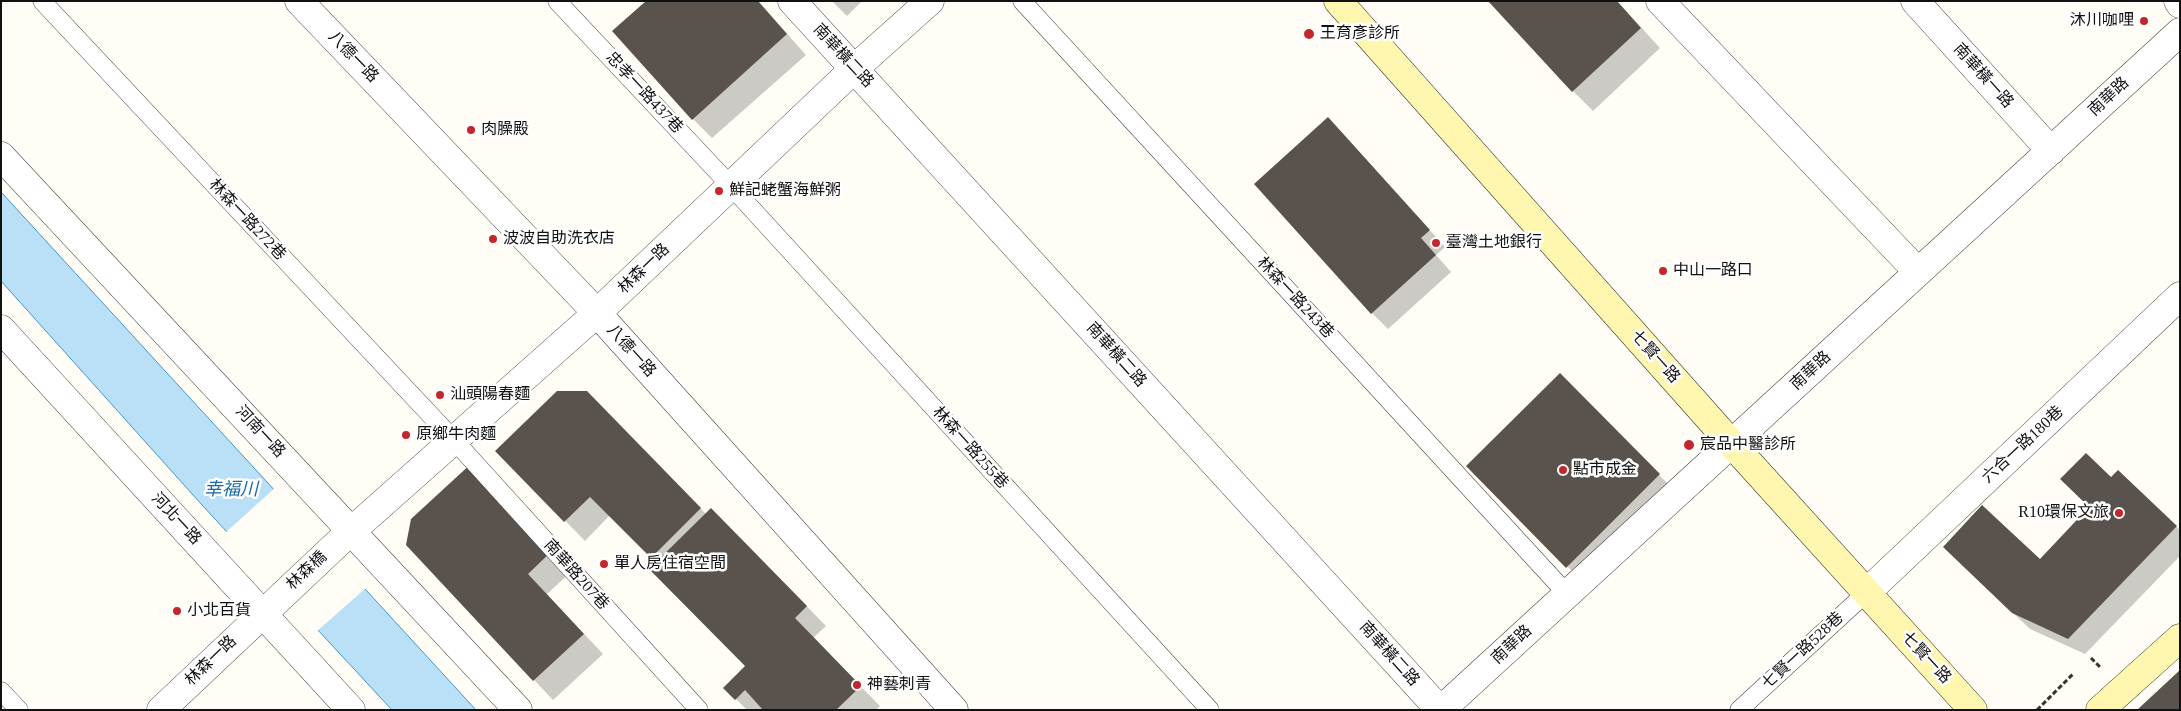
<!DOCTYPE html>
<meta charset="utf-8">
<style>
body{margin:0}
#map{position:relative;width:2181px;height:711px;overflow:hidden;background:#fffdf5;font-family:"Times New Roman",serif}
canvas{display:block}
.frame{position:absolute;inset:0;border:2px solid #111;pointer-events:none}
</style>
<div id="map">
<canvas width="2181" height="711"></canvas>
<div class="frame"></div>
</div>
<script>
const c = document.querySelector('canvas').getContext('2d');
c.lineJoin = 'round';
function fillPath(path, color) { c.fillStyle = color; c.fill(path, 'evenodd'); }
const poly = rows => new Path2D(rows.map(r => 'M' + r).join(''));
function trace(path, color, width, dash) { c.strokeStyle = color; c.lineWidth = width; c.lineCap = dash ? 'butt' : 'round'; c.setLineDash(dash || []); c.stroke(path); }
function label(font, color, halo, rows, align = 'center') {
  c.font = font + ' "Times New Roman","Noto Sans TC",serif'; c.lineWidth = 5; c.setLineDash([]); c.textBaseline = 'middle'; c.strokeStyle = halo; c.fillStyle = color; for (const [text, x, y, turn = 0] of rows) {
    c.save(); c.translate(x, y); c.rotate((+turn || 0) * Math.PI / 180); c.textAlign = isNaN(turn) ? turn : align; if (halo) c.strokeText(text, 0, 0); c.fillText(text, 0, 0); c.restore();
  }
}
const water = poly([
 [1,192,476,710,392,710,202,505,1,281,1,192]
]);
fillPath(water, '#b9e0f7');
trace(water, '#3f96cf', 1);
fillPath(poly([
 [276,487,367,587,316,632,225,533]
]), '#fffdf5');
fillPath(poly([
 [648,1,758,1,806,55,712,138,693,119],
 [832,1,862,1,847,16],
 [1617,1,1660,48,1593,111,1573,91],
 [1343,134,1445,247,1436,255,1451,272,1388,329,1372,313],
 [1560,375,1679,495,1587,586,1468,466],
 [606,412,706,514,731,529,826,626,813,638,880,706,876,710,747,710,725,688,747,666,657,563,610,515,585,541,497,451],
 [2118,472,2180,530,2180,556,2085,654,2030,629,1960,563,2040,561,2091,507],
 [493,482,574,569,547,594,603,654,553,700,407,545]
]), '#0003');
fillPath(poly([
 [646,1,758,1,787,34,692,120,612,31],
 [1488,1,1617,1,1641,28,1572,92],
 [1328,117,1430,230,1421,238,1436,255,1371,314,1254,184],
 [1560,373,1660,474,1566,568,1466,466],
 [557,391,587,391,701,508,651,558,590,497,564,522,495,451],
 [2086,453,2111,477,2118,470,2177,526,2068,639,2012,613,1943,547,1982,505,2040,559,2089,507,2060,479],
 [474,461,555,548,528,574,584,634,533,681,406,545,411,519],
 [711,508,807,606,795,618,861,686,836,710,763,710,745,690,735,700,723,688,745,666,649,569],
 [2180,670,2180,710,2137,710]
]), '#5a524d');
const lane = poly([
 [42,1,453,439,699,710],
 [557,1,730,185,1210,710],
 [1022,1,1567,594],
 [1,691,19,710],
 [1739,710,1866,593]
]);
const street = poly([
 [299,1,597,313,954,710],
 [792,1,1440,710],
 [1660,1,1918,272],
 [1915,1,2051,151],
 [2178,1,2180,4],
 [1,156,518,710],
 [1,329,351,710],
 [1866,593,2180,296],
 [161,710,338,543,597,313,855,68,930,1],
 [1441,710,2180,32]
]);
const secondary = poly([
 [1338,1,1731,443,1973,710],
 [2100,710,2180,638]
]);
trace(lane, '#444', 19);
trace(street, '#444', 29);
trace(secondary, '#333', 29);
trace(poly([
 [2091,658,2101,668],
 [2037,710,2073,674]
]), '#333', 3, [5, 2.5]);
trace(lane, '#fff', 18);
trace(street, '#fff', 28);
trace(secondary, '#fff6b0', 28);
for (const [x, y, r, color] of [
 [2144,21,5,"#c4262e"],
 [1309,34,6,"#c4262e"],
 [471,130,5,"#c4262e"],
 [719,191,5,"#c4262e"],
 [493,239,5,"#c4262e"],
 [1436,243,5,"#c4262e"],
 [1663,271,5,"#c4262e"],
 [440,395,5,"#c4262e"],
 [406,435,5,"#c4262e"],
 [1689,445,6,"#c4262e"],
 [1563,470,5,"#c4262e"],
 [2119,513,5,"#c4262e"],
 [604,564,5,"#c4262e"],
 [177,611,5,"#c4262e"],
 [857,685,5,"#c4262e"]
]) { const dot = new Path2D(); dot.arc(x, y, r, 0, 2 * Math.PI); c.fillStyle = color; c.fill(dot); trace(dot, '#fff', 2); }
label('16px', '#111', '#fff', [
 ["沐川咖哩",2134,21,"right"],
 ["王育彥診所",1320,34],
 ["肉臊殿",481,130],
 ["鮮記蛯蟹海鮮粥",729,191],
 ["波波自助洗衣店",503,239],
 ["臺灣土地銀行",1446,243],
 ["中山一路口",1673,271],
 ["汕頭陽春麵",450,395],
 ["原鄉牛肉麵",416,435],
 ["宸品中醫診所",1700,445],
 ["點市成金",1573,470],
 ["R10環保文旅",2109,513,"right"],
 ["單人房住宿空間",614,564],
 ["小北百貨",187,611],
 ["神藝刺青",867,685]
], 'left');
label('16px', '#111', '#fff', [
 ["南華橫二路",843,56,47],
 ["八德一路",353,57,46],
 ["南華橫一路",1983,76,48],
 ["忠孝一路437巷",644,93,47],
 ["南華路",2109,97,-43],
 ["林森一路272巷",247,220,47],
 ["林森一路",644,269,-44],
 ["林森一路243巷",1295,298,47],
 ["八德一路",631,351,48],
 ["南華橫二路",1116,355,48],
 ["七賢一路",1655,357,48],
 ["南華路",1811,371,-43],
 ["河南一路",260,432,47],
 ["六合一路180巷",2023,445,-43],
 ["林森一路255巷",970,448,48],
 ["河北一路",176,519,47],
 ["林森橋",307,571,-43],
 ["南華路207巷",576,575,48],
 ["南華路",1512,645,-43],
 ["七賢一路528巷",1803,651,-43],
 ["南華橫二路",1389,654,48],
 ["七賢一路",1926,658,47],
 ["林森一路",211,661,-44]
]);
label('italic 18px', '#1768a6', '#fff', [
 ["幸福川",231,490]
]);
</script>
